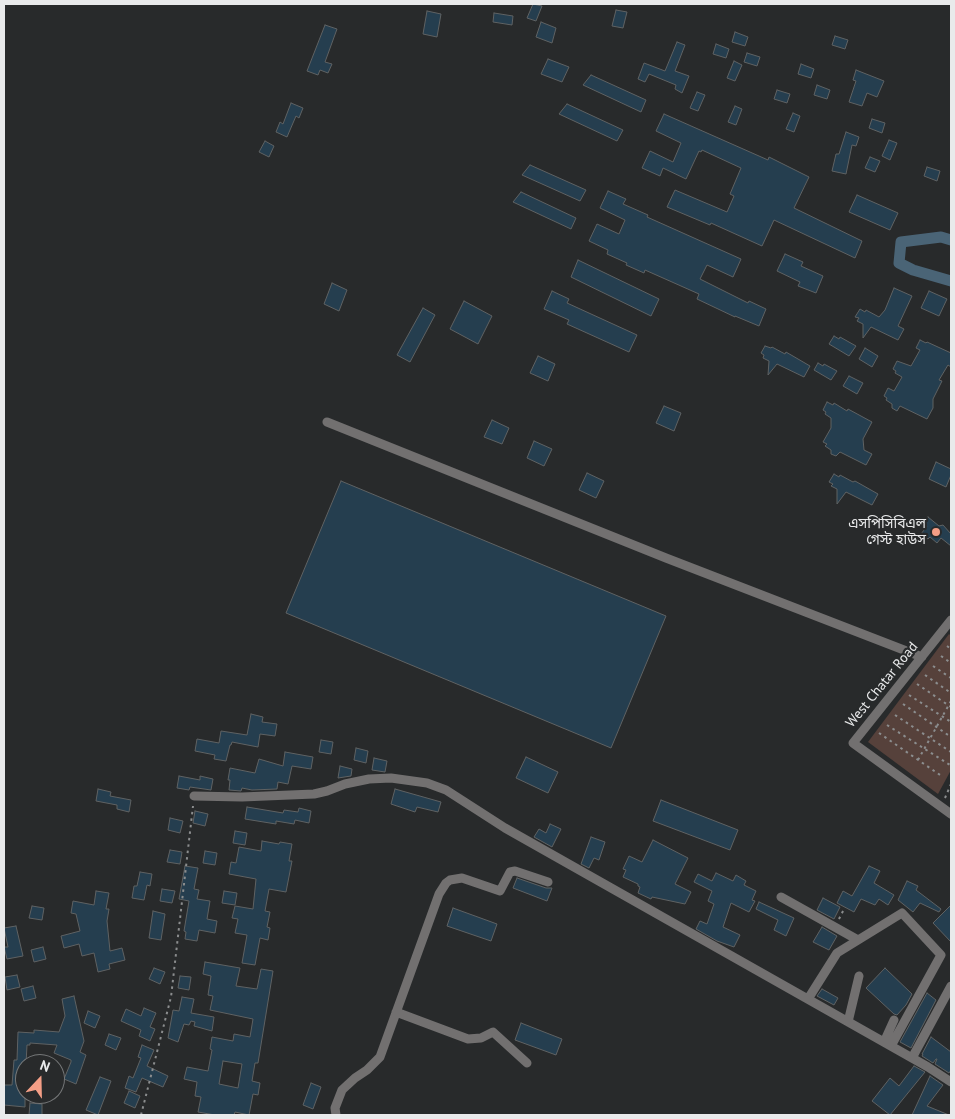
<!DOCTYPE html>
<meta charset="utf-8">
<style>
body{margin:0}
#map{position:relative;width:955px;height:1119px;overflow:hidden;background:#282a2b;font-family:"PT Sans",sans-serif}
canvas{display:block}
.frame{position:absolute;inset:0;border:5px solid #e9eaeb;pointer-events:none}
.north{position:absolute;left:15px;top:1054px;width:50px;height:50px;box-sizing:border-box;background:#282a2b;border:1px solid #757778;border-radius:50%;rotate:21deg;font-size:14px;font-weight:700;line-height:20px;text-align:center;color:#e9eaeb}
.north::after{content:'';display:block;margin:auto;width:18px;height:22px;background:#f49e86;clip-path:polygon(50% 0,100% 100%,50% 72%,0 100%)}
</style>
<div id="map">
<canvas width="955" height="1119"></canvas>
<div class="frame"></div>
<div class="north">N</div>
</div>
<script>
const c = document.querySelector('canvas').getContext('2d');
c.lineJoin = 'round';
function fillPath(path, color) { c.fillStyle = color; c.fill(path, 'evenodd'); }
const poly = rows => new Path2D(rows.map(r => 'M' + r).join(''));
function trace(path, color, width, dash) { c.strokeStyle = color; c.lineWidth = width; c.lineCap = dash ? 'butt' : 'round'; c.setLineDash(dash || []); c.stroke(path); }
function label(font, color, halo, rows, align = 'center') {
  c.font = font + ' "PT Sans","Noto Sans Bengali",sans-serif'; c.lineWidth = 4.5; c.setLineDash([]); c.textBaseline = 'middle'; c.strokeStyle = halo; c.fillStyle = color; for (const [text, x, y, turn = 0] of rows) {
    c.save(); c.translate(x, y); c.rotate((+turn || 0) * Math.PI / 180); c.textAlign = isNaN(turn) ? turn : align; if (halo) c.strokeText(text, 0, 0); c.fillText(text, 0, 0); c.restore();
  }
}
fillPath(poly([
 [949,634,951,636,951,770,938,794,868,742]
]), '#56413b');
trace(poly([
 [951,240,941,237,901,242,899,263,913,270,951,281]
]), '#4a6476', 11);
const building = poly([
 [533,4,542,6,536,21,527,18,533,4],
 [616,10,627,12,623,28,612,26,616,10],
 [427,11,441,14,437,37,423,34,427,11],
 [494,13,513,16,512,25,493,22,494,13],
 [541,22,556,28,552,43,536,37,541,22],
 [325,25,337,29,325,62,332,64,328,73,320,70,318,75,307,71,325,25],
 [735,32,748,37,745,46,732,42,735,32],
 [835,36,848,40,845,49,832,45,835,36],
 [677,42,685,45,675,71,689,76,682,93,675,89,676,85,649,74,645,82,638,79,644,63,665,71,677,42],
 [716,44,729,49,726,58,713,54,716,44],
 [747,53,760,57,757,66,744,62,747,53],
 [548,59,569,67,562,82,541,74,548,59],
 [734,61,742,65,735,81,727,78,734,61],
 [801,64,814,69,811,78,798,74,801,64],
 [856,70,884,81,877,97,867,93,862,106,849,102,856,81,853,80,856,70],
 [591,75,646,100,641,112,583,85,591,75],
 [817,85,830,90,827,99,814,95,817,85],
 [777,90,790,94,787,103,774,99,777,90],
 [697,92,705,95,698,111,690,108,697,92],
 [291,103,303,108,299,118,296,116,287,137,276,132,280,122,283,124,291,103],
 [567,104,623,130,617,141,559,114,567,104],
 [735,106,742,109,736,125,728,122,735,106],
 [793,113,800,116,794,132,786,129,793,113],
 [664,114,768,160,769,157,809,177,794,208,862,241,855,258,774,220,762,246,711,223,710,225,667,207,675,190,727,212,734,196,730,194,741,168,702,150,701,152,699,151,686,179,663,168,660,176,642,168,650,151,673,162,681,143,656,131,664,114],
 [872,119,885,123,882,133,869,128,872,119],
 [846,132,859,137,856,146,852,145,846,174,832,171,836,154,839,154,846,132],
 [889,140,897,143,890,160,882,156,889,140],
 [265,141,274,146,269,157,259,152,265,141],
 [870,157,880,161,875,172,865,168,870,157],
 [530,165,586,190,580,201,522,175,530,165],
 [927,167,940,171,937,181,924,176,927,167],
 [608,191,626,199,623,204,648,215,647,217,741,259,733,277,707,265,700,279,748,303,749,301,766,309,759,326,735,316,735,317,697,299,699,294,645,270,644,273,626,265,627,263,607,254,608,250,589,241,597,224,619,234,625,220,600,208,608,191],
 [521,192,576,218,571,229,513,202,521,192],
 [857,195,898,213,890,230,849,212,857,195],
 [785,254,803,262,801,266,823,276,816,293,798,286,800,282,777,271,785,254],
 [578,260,659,299,651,316,571,277,578,260],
 [332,283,347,290,339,311,324,304,332,283],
 [894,288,912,296,898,326,904,329,898,340,871,327,863,338,863,324,857,321,859,318,855,317,860,309,865,312,866,310,879,317,885,310,894,288],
 [552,291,569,299,567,303,637,335,629,352,567,324,569,320,544,309,552,291],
 [929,291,947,299,939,316,921,308,929,291],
 [464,301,492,316,478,344,450,329,464,301],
 [423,308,435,315,410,362,397,355,423,308],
 [834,336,839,339,840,337,856,346,849,356,829,344,834,336],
 [920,340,926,343,927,342,951,353,951,367,948,365,939,380,942,381,933,399,933,408,927,419,900,406,897,411,892,408,892,404,886,400,887,398,884,396,888,388,894,391,902,377,895,373,896,371,893,369,897,361,911,366,920,350,916,348,920,340],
 [765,346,771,348,772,347,785,354,786,352,810,366,804,377,777,364,768,375,769,361,763,358,764,355,761,353,765,346],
 [865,348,878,356,872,367,859,359,865,348],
 [538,356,555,364,548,381,530,373,538,356],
 [818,363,823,366,824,364,837,371,831,380,814,370,818,363],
 [849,376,863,383,857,394,843,386,849,376],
 [827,402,833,405,834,403,847,411,848,409,872,422,863,439,864,450,872,454,866,465,840,452,836,456,831,454,831,450,825,446,827,444,823,442,831,428,831,418,825,414,826,412,823,410,827,402],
 [664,406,681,413,674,431,656,423,664,406],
 [492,420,509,428,502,444,484,437,492,420],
 [534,441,552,449,544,466,527,458,534,441],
 [936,462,951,469,951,475,946,487,929,479,936,462],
 [587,473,604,481,596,498,579,490,587,473],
 [834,474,839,477,840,475,853,482,855,481,878,494,872,505,846,492,837,504,837,489,831,486,833,484,829,482,834,474],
 [341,481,666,616,611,748,286,613,341,481],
 [928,517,939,526,943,525,951,534,951,546,941,538,937,543,930,537,928,539,921,534,927,526,924,524,928,517],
 [251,714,263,717,262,722,277,724,275,736,260,734,258,747,232,742,231,745,230,745,226,761,214,759,215,755,195,751,197,739,219,743,221,731,247,735,251,714],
 [321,740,333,742,331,754,319,752,321,740],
 [356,748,368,751,366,763,354,760,356,748],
 [285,752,313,757,311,769,292,766,288,784,278,782,277,789,252,790,242,788,241,791,229,790,230,780,228,780,230,768,255,773,259,759,283,766,285,752],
 [526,757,558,772,548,793,516,778,526,757],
 [374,758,387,761,385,772,372,770,374,758],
 [340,766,352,769,351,776,338,778,340,766],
 [179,776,200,780,200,776,213,779,211,790,190,787,189,790,177,788,179,776],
 [98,789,111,792,110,796,131,800,129,812,117,809,117,805,96,801,98,789],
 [395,789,441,802,438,812,417,807,415,812,391,804,395,789],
 [661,800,738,830,730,850,653,821,661,800],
 [247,807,283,813,284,810,298,812,299,808,311,811,309,823,295,820,294,824,276,821,276,824,245,819,247,807],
 [195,811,208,814,205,826,193,823,195,811],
 [170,818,183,821,180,833,168,830,170,818],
 [550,824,561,829,552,847,534,837,539,829,546,833,550,824],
 [235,831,247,833,245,845,233,843,235,831],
 [591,837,605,842,599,860,594,858,589,868,581,864,591,837],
 [653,840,688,858,675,884,691,892,685,904,652,897,651,899,638,893,640,887,638,886,638,884,623,877,626,870,623,869,629,856,642,862,653,840],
 [262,841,279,844,280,842,292,844,289,861,292,861,286,892,269,889,265,911,270,912,267,927,270,928,268,940,260,938,255,965,242,963,247,935,235,933,238,919,232,918,235,906,253,909,256,879,229,874,231,862,236,863,239,847,261,851,262,841],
 [170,850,182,852,180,864,167,862,170,850],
 [205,851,217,853,215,865,203,863,205,851],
 [185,866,198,868,194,889,199,890,197,899,210,901,207,919,217,921,215,933,199,930,197,941,185,939,186,932,184,931,189,901,179,899,185,866],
 [869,866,880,871,874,883,894,895,888,905,879,899,875,905,861,899,854,912,837,903,843,891,852,896,869,866],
 [140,872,152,874,150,886,147,885,144,900,132,898,134,886,137,886,140,872],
 [716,873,733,881,736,875,746,881,744,885,756,891,752,900,755,901,749,912,731,903,723,927,740,935,734,947,717,941,696,929,700,921,707,924,714,904,708,901,712,891,694,882,698,874,712,881,716,873],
 [517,878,546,888,552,888,547,901,513,888,517,878],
 [907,881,918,886,916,890,941,909,939,912,920,903,913,912,898,900,907,881],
 [162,889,175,891,172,903,160,901,162,889],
 [96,891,109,893,106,909,109,909,107,921,110,951,122,948,125,960,109,964,110,969,98,972,94,953,82,956,79,944,64,948,61,936,80,931,76,914,71,913,73,901,94,905,96,891],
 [224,891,237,893,235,905,222,903,224,891],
 [823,898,840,907,834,919,817,910,823,898],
 [759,902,794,918,786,936,774,930,778,920,756,909,759,902],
 [951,905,951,942,933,923,951,905],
 [32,906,44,908,42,920,29,918,32,906],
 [453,908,497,924,491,941,447,926,453,908],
 [153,911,165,914,161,940,149,938,153,911],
 [16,926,23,956,7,959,4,947,8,947,4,928,16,926],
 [822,927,837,936,829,950,813,942,822,927],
 [43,947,46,959,34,962,31,950,43,947],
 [205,962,240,968,236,986,257,989,261,969,273,971,258,1063,255,1063,252,1081,260,1083,258,1095,253,1094,249,1115,235,1112,234,1115,215,1115,198,1112,201,1097,195,1096,197,1082,184,1079,187,1067,208,1071,212,1050,210,1049,212,1037,233,1041,234,1034,250,1037,253,1019,210,1010,213,996,208,995,211,976,203,974,205,962],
 [223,1061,242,1064,238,1088,219,1084,223,1061],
 [154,968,165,972,160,984,149,979,154,968],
 [885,968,912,994,906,1005,897,1015,894,1014,866,988,885,968],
 [17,975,20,987,7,990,5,977,17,975],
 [180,976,191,977,189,990,178,988,180,976],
 [33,986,36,998,24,1001,21,989,33,986],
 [822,989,838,998,834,1005,817,996,822,989],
 [927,993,936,1000,911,1048,900,1042,927,993],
 [74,996,84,1041,80,1052,86,1055,76,1084,64,1079,71,1062,71,1060,54,1053,57,1045,30,1043,30,1045,27,1045,26,1064,25,1064,25,1107,4,1105,4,1085,12,1085,14,1060,17,1060,18,1032,34,1033,34,1030,59,1032,65,1016,62,999,74,996],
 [182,997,194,999,191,1013,214,1017,212,1031,194,1026,195,1022,191,1021,189,1025,184,1024,178,1042,168,1038,173,1010,179,1011,182,997],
 [144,1008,156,1013,150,1027,155,1029,150,1041,139,1036,141,1030,121,1021,126,1009,141,1016,144,1008],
 [88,1011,100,1016,95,1028,84,1023,88,1011],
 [521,1023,562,1039,556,1055,515,1040,521,1023],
 [109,1034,121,1038,116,1050,105,1045,109,1034],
 [931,1037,951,1052,951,1070,949,1073,935,1064,937,1059,936,1059,933,1063,922,1056,923,1054,922,1054,931,1037],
 [142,1045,154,1050,147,1066,168,1076,163,1087,142,1078,136,1092,125,1088,129,1076,133,1078,141,1058,138,1057,142,1045],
 [914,1066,925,1072,890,1115,872,1101,890,1078,899,1086,914,1066],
 [930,1076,943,1085,927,1106,949,1115,912,1115,930,1076],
 [100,1077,111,1081,98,1115,86,1110,100,1077],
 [311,1083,321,1087,313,1109,303,1105,311,1083],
 [129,1091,140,1096,135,1108,124,1103,129,1091],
 [30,1103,42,1104,42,1115,29,1115,30,1103]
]);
fillPath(building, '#253e4f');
trace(building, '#5f6263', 1);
trace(poly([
 [947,646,951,649],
 [941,656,951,663],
 [933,666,951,678],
 [925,675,951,693],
 [917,684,951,707],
 [909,695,951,722],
 [903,704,951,737],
 [895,715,951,752],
 [887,725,950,765],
 [879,733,943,777],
 [918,760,951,701],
 [945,798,951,784],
 [839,919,844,909],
 [141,1115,171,997,193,806]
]), '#8b8d8e', 2, [2.5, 4]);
trace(poly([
 [327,422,666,558,922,657],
 [951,620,853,743,951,814],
 [194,796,242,797,314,794,327,791,345,784,369,779,391,778,427,783,446,790,505,828,928,1067,951,1082],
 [781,897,858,940],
 [808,999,837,953,902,913,941,955,891,1046],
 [396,1012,468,1039,481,1038,493,1032,527,1063],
 [848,1022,859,976],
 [884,1042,894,1020],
 [912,1058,951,986],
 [336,1115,335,1108,342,1090,355,1078,367,1070,380,1057,439,894,446,883,450,880,462,878,500,891,510,872,515,871,548,882]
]), '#727070', 9);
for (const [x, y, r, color] of [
 [936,532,5,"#f49e86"]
]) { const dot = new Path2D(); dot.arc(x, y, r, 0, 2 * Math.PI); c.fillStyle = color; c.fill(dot); trace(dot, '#282a2b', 2); }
label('14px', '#e9eaeb', '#282a2b', [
 ["এসপিসিবিএল",926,524],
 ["গেস্ট হাউস",926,540]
], 'right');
label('14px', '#e9eaeb', '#282a2b', [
 ["West Chatar Road",882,685,-51]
]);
</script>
